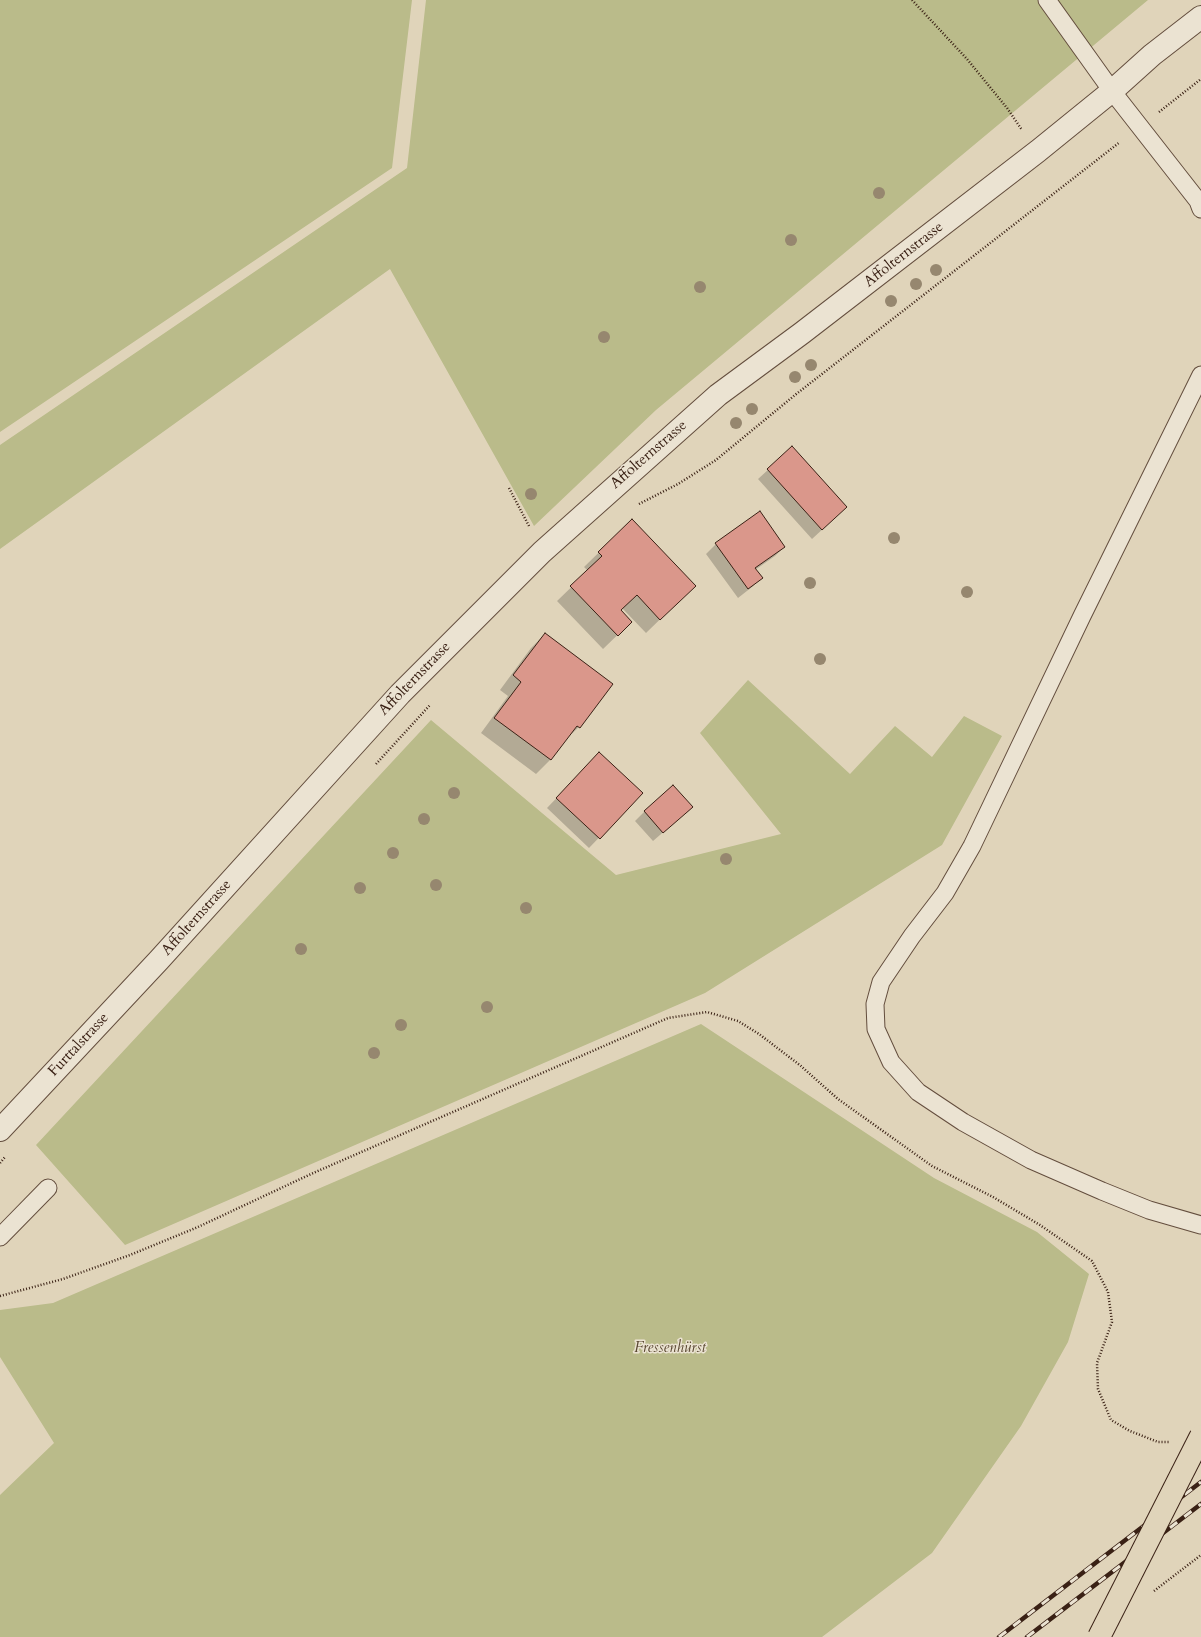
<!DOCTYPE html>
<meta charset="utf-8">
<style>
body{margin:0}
canvas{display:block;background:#e0d4ba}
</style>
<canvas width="1201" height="1637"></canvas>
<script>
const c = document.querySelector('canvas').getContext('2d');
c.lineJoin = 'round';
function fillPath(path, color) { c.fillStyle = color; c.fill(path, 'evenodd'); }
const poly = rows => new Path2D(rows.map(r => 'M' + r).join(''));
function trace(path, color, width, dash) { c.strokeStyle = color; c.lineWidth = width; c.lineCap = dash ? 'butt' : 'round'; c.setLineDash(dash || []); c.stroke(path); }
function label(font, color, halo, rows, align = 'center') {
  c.font = font + ' Cardo,serif'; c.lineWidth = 3; c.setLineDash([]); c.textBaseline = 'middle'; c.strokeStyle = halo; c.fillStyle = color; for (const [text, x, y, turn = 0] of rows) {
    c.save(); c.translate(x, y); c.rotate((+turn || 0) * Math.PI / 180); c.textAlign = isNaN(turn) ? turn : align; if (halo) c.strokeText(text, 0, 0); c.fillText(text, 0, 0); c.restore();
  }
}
fillPath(poly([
 [0,0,412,0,392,168,0,432],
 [426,0,1148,0,656,410,534,526,390,269,0,549,0,445,407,168],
 [748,680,850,774,895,726,932,757,964,716,1002,736,942,845,705,993,125,1245,36,1145,431,720,616,875,781,834,700,733],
 [701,1024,934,1178,1037,1232,1089,1274,1068,1342,1021,1426,932,1553,822,1637,0,1637,0,1495,54,1443,0,1357,0,1310,53,1303]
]), '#babb8a');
fillPath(poly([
 [792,448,837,516,812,539,758,479],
 [759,513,784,547,775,556,755,570,761,578,752,587,738,598,706,554,716,544],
 [632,520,680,600,646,633,622,608,620,610,631,622,603,649,557,601,588,571,584,567],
 [545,634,579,727,564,741,550,760,536,774,481,733,508,696,500,690,531,648],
 [590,763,642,793,589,848,547,808],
 [645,811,682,816,653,841,635,821]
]), '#0003');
const building = poly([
 [792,446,847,507,822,530,767,469,792,446],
 [760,511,785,547,755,568,763,578,748,589,715,543,760,511],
 [632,519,696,586,660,620,637,595,621,610,632,622,618,636,570,586,602,556,598,552,632,519],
 [545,633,613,684,580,728,577,726,551,760,494,718,521,682,513,675,545,633],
 [599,752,643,793,600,839,556,798,599,752],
 [673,785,693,807,663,833,644,811,673,785]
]);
fillPath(building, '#da978b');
trace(building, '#3a2115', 1);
const service = poly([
 [1047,0,1112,91,1198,201,1201,209],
 [1201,375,1082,616,972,846,945,893,912,936,881,982,875,1004,876,1029,891,1062,918,1092,963,1122,1031,1160,1102,1191,1149,1210,1201,1225],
 [0,1237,48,1188]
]);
const tertiary = poly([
 [0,1130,159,960,400,694,542,552,718,395,802,333,1038,151,1112,91,1152,55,1201,17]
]);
trace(service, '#644e3e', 19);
trace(tertiary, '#644e3e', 24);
trace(poly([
 [912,0,967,59,1007,108,1022,130],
 [1159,112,1201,79],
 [509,488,529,526],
 [639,504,678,484,716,460,795,395,1120,142],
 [376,764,430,705],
 [0,1163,5,1157],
 [0,1296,63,1279,130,1255,198,1227,311,1174,668,1018,707,1012,738,1021,759,1034,801,1066,838,1099,932,1166,993,1197,1040,1225,1092,1261,1108,1292,1112,1322,1097,1363,1098,1389,1111,1420,1130,1431,1158,1442,1169,1442],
 [1154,1591,1201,1555]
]), '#3a2115', 2.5, [1, 2]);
trace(service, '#ebe3d2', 17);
trace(tertiary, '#ebe3d2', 22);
const rail = poly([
 [999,1637,1201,1482],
 [1027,1637,1201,1504]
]);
trace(rail, '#3a2115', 4.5);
trace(rail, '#ebe3d2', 3, [9]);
const motorwayBridge = poly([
 [1099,1637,1201,1436]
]);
trace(motorwayBridge, '#3a2115', 24, []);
trace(motorwayBridge, '#e0d4ba', 22);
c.fillStyle = '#96876f';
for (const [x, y] of [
 [879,193],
 [791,240],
 [936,270],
 [916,284],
 [700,287],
 [891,301],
 [604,337],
 [811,365],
 [795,377],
 [752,409],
 [736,423],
 [531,494],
 [894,538],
 [810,583],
 [967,592],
 [820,659],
 [454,793],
 [424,819],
 [393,853],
 [726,859],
 [436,885],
 [360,888],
 [526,908],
 [301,949],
 [487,1007],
 [401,1025],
 [374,1053]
]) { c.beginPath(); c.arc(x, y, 6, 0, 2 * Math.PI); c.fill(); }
label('15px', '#3a2115', '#ebe3d2', [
 ["Affolternstrasse",904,255,-38],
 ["Affolternstrasse",649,455,-41],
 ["Affolternstrasse",415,679,-46],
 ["Affolternstrasse",197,918,-48],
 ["Furttalstrasse",79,1045,-47]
]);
label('italic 15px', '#5a4832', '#ebe3d2', [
 ["Fressenhürst",670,1349]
]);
</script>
